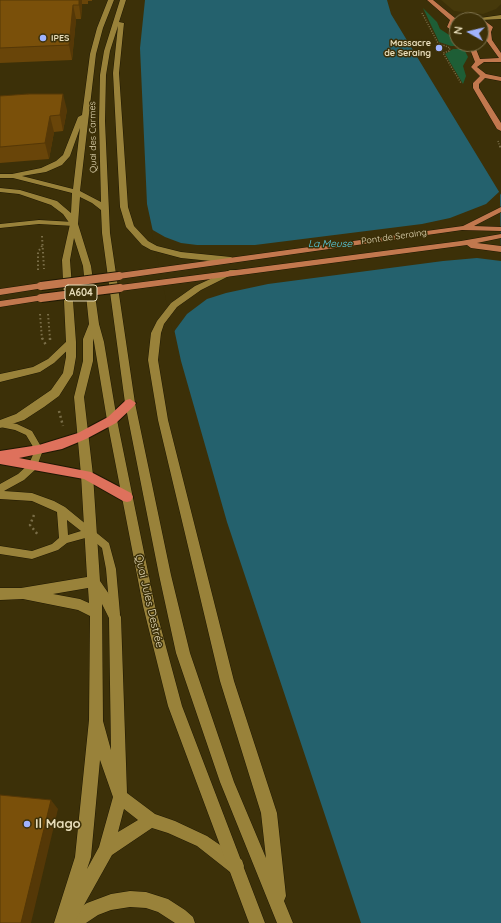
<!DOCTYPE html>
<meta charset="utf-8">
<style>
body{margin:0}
#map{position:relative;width:501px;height:923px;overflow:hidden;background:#3c3008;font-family:Quicksand,sans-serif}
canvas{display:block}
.north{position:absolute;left:449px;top:12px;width:40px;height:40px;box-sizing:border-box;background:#3c3008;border:1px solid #80754f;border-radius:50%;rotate:278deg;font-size:11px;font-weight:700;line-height:16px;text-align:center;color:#e7dcb9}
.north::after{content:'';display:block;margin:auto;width:14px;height:18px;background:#a0b3fd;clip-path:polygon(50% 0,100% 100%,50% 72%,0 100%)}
</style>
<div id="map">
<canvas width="501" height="923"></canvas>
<div class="north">N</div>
</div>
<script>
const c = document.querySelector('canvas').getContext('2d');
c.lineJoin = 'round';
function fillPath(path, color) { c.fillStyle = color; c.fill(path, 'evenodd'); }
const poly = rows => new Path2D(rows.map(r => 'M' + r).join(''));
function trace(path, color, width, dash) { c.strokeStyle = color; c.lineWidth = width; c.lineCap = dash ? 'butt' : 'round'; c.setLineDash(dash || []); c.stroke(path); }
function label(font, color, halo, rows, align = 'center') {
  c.font = font + ' Quicksand,sans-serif'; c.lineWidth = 3; c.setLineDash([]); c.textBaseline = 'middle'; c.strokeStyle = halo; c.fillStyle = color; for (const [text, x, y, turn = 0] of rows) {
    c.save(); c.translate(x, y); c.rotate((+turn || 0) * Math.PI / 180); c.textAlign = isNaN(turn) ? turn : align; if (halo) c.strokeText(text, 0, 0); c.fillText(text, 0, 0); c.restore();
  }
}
fillPath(poly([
 [441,0,501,0,501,4,496,9,483,14,454,11]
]), '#46390b');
fillPath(poly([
 [423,8,437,22,440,29,457,40,457,44,462,46,451,46,439,42],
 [453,49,464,49,468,57,463,66,466,76,463,84,445,54]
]), '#1e5e36');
fillPath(poly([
 [145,0,387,0,391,14,501,195,501,923,361,923,227,522,181,361,147,204,140,48]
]), '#24616d');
fillPath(poly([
 [500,191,501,261,477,258,443,261,268,284,226,293,207,299,187,314,173,333,151,229,165,237,181,243,197,245,255,245,422,224,450,218,486,204]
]), '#3c3008');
const service = poly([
 [0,421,17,424,32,431,43,450,36,469,24,480,4,491,32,493,54,501,65,507,109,543,116,569,120,614,119,617,115,619,111,617,110,614,106,569,102,548,89,537,67,543,58,550,32,559,0,554,0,546,32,551,52,544,59,538,57,512,32,501,0,499,0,484,18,474,29,464,35,450,26,435,15,430,0,427,0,421],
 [67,520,81,531,68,535,67,520]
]);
const minor = poly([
 [39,220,74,222,78,224,74,226,39,224,0,228,0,224,39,220],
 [71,339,76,342,74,344,54,363,40,372,0,382,0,374,33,367,48,359,68,340,71,339],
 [130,891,146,892,168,899,185,910,193,917,195,923,175,923,158,912,146,908,130,907,111,910,98,915,86,923,63,923,65,917,87,903,111,894,130,891]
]);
const tertiary = poly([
 [94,321,99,324,93,339,93,361,84,397,93,475,100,581,109,594,121,617,127,793,155,814,175,821,207,836,242,860,244,866,242,872,236,874,230,872,197,846,168,833,152,828,112,855,74,923,54,923,75,857,89,720,90,616,78,610,23,599,0,600,0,588,21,588,87,577,81,475,74,397,83,361,83,339,89,324,94,321],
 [88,588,89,603,80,599,53,594,88,588],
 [102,604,109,618,111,750,103,721,102,604],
 [100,760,113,797,99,847,87,869,91,857,100,760],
 [124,809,138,820,118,832,124,809]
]);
const secondary = poly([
 [108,0,114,0,103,28,96,54,80,191,101,202,99,121,100,75,104,51,120,0,126,0,119,22,124,23,119,73,128,207,134,226,148,241,157,246,181,252,231,257,235,260,231,263,181,258,151,250,142,245,126,227,120,207,113,73,118,26,110,51,106,75,105,121,110,233,135,403,171,575,190,653,234,782,266,858,261,813,220,681,158,420,148,360,151,333,157,321,171,303,195,286,230,270,236,270,237,272,201,290,177,307,164,324,161,333,158,360,168,420,234,681,277,813,286,896,284,901,293,923,277,923,220,782,176,653,159,575,125,403,102,233,101,210,92,203,80,197,78,224,91,266,99,324,104,342,117,420,155,606,182,706,265,923,249,923,168,706,143,606,107,420,94,342,89,324,83,266,74,238,70,260,76,342,76,357,73,374,59,396,44,407,24,420,0,428,0,420,16,414,51,390,63,373,66,357,66,342,62,260,70,224,63,214,51,205,19,194,0,192,0,188,20,190,57,201,71,213,72,193,13,178,0,178,0,174,12,174,41,168,56,161,63,155,78,117,82,115,90,54,97,28,108,0],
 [80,128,73,189,22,176,46,172,62,165,70,156,80,128],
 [501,15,501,19,481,20,473,19,501,15]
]);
const primary = poly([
 [427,0,433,0,455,18,466,16,481,18,493,27,491,32,492,40,501,53,501,62,484,62,477,67,486,74,501,77,501,81,485,78,479,84,479,88,501,123,501,131,497,129,473,88,473,83,480,76,471,67,475,62,468,44,474,44,480,59,499,58,486,40,485,32,487,27,481,23,481,20,457,20,453,26,457,29,457,34,455,33,447,27,450,20,427,0],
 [501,207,501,212,474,226,501,227,501,231,462,230,119,279,115,276,119,273,463,226,501,207],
 [501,234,501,238,477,243,501,246,501,252,471,248,467,245,120,291,116,288,120,285,461,241,501,234],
 [41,283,45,286,44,288,0,295,0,289,41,283],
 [41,295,46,298,44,300,0,307,0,301,41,295]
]);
const motorway = poly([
 [130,399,136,403,134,406,116,423,86,439,62,449,19,458,91,472,131,493,133,497,131,501,127,502,123,501,84,479,0,464,0,451,39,445,78,433,108,417,126,400,130,399]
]);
trace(service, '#1f1803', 1);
trace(minor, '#1f1803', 1);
trace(tertiary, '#1f1803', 1);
trace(secondary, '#1f1803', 1);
trace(primary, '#1f1803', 1);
trace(motorway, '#1f1803', 2);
trace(poly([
 [422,13,438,43,450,48,449,51,443,53,461,83],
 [498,141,500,147]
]), '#7a6e48', 1.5, [1, 1.5]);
trace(poly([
 [500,146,501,149],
 [42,236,44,269],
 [38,270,38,252,42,246],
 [40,314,42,339],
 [48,314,50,339]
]), '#7a6e48', 2, [1.5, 2.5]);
trace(poly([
 [42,338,46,345],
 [50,338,50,341],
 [59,411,63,426],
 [34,515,30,525,39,536]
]), '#7a6e48', 2.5, [2, 3]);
fillPath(service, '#99823a');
fillPath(minor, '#99823a');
fillPath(tertiary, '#99823a');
fillPath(secondary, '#99823a');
fillPath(primary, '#c2784e');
fillPath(motorway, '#de715c');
const primaryBridge = poly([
 [41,286,119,276],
 [41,298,120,288]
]);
trace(primaryBridge, '#1f1803', 10, []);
trace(primaryBridge, '#c2784e', 8);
fillPath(poly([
 [0,0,92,0,92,1,88,1,88,4,82,4,81,19,76,19,72,60,0,63],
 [0,96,67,110,63,131,54,132,49,159,0,163]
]), '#694509');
fillPath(poly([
 [79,0,82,0,82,4,81,19,79,5],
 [73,5,76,19,72,60,69,45],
 [63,94,67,110,63,131,60,115],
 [50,116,54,132,49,159,45,143],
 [51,800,58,809,31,923,21,923]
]), '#553807');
const building = poly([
 [0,0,79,0,79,5,73,5,69,45,0,48,0,0],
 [28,94,63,94,60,115,50,116,45,143,0,147,0,96,28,94],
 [0,795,51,800,21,923,0,923,0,795]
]);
fillPath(building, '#7a500a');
trace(building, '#553807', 1);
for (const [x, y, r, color] of [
 [43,38,4,"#a0b3fd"],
 [439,48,4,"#a0b3fd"],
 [27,824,4,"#a0b3fd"]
]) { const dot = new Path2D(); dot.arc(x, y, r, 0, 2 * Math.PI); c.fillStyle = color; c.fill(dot); trace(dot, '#3c3008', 1.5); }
label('bold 9px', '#e7dcb9', '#3c3008', [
 ["IPES",51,38],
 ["Massacre",431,43,"right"],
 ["de Seraing",431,53,"right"]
], 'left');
label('9px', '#e7dcb9', '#3c3008', [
 ["Quai des Carmes",93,137,-91],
 ["Pont de Seraing",394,237,-8]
]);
label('italic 10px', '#5bd9f1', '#3c3008', [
 ["La Meuse",330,244]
]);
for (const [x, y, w] of [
 [81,293,32]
]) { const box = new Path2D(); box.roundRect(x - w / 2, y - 8, w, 16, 3); c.fillStyle = '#3c3008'; c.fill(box); trace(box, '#e7dcb9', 1); }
label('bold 10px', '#e7dcb9', null, [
 ["A604",81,293]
]);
label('11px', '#e7dcb9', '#3c3008', [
 ["Quai Jules Destrée",149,601,77]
]);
label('bold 13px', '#e7dcb9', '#3c3008', [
 ["Il Mago",35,824]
], 'left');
</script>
